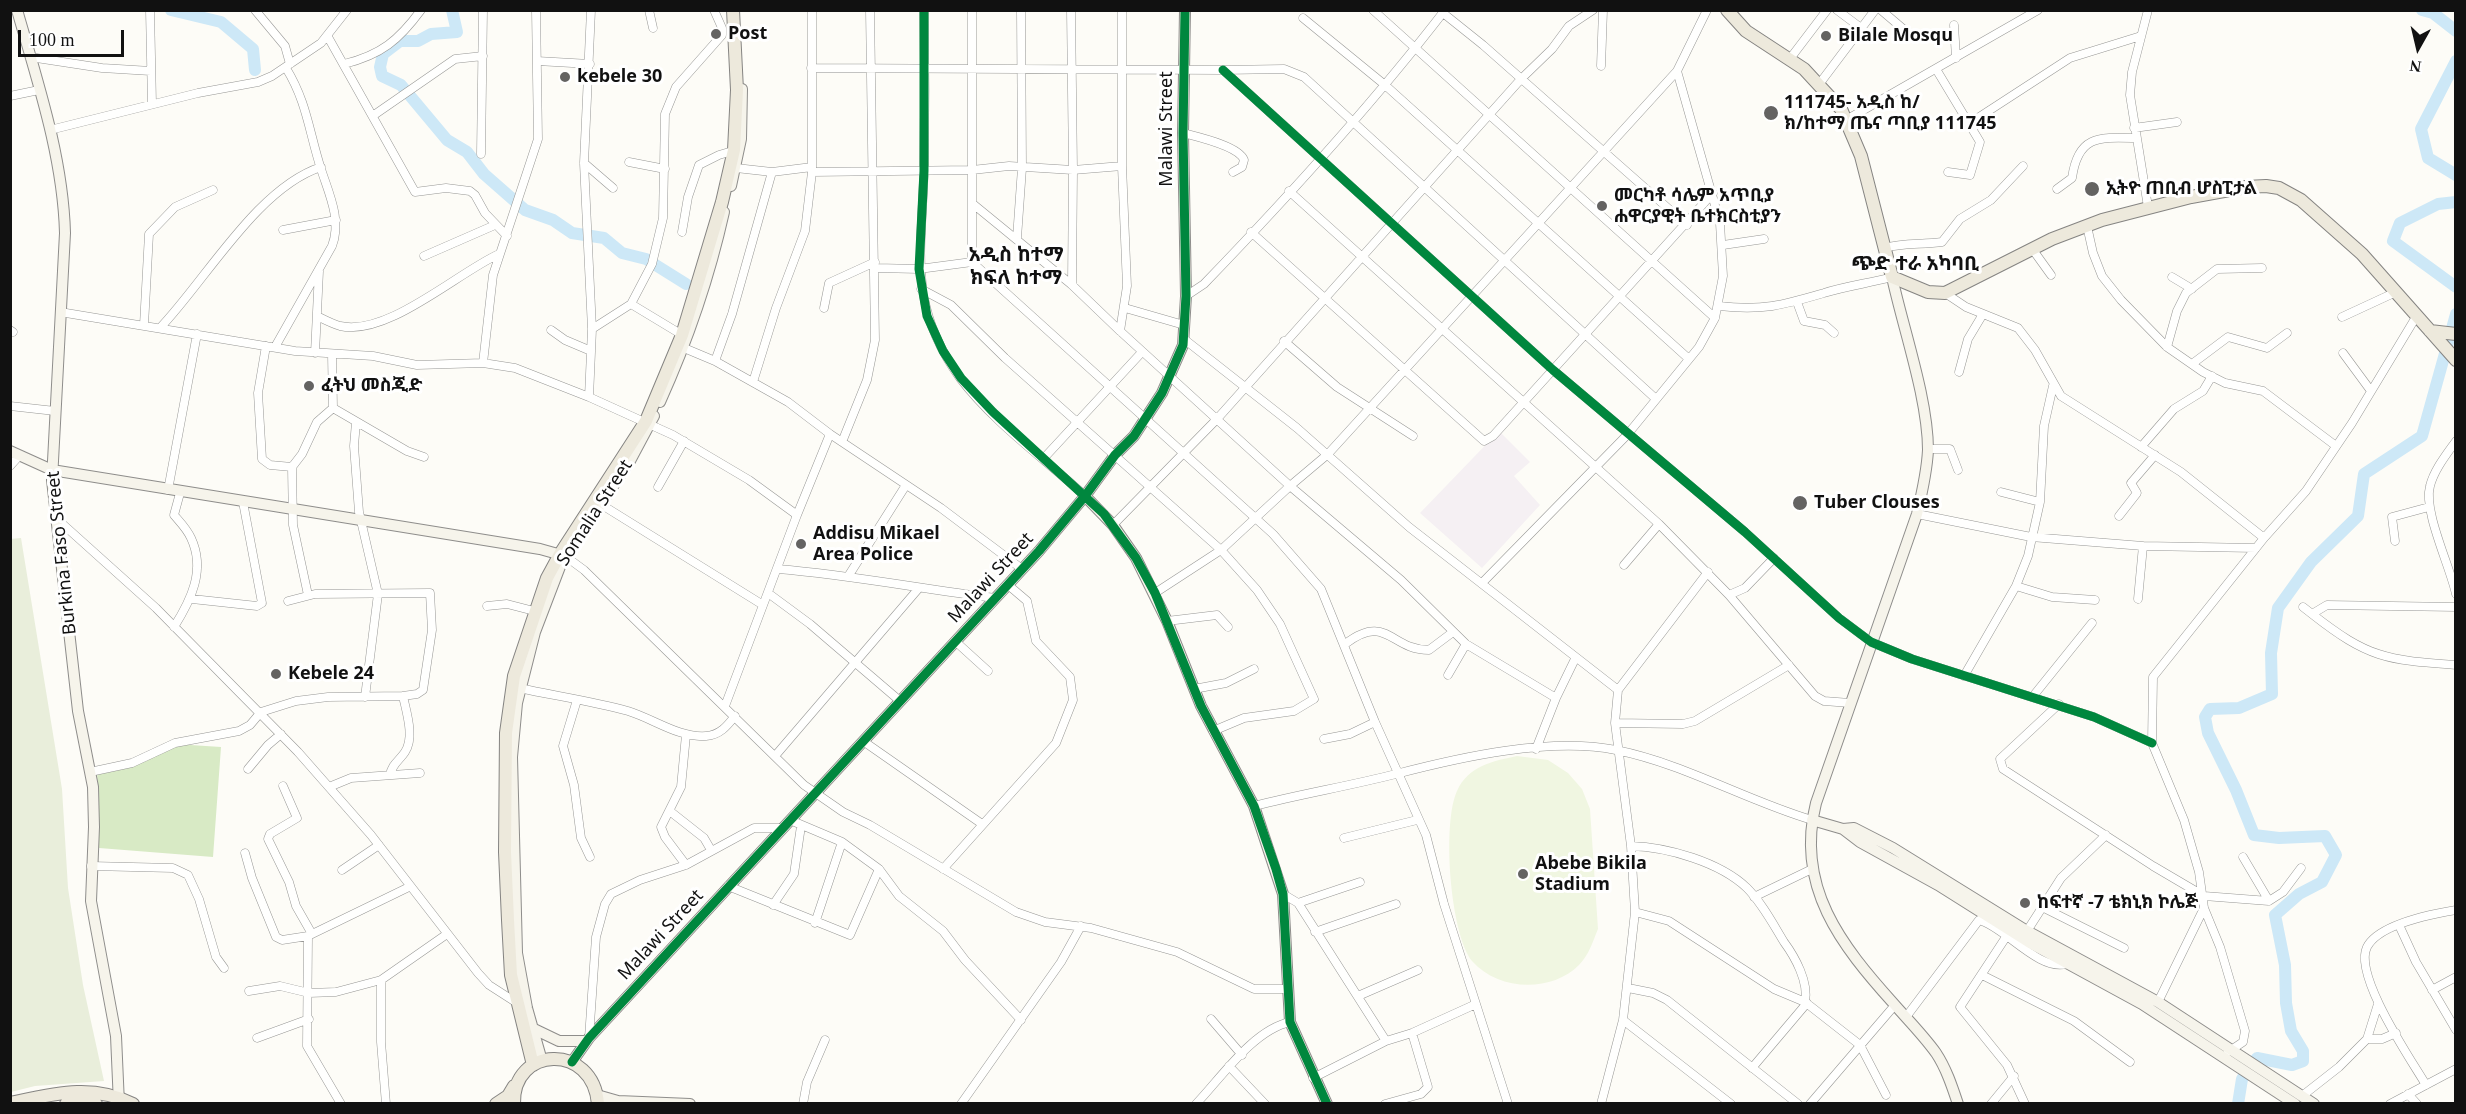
<!DOCTYPE html>
<html>
<head>
<meta charset="utf-8">
<style>
	body { margin:0 }
	#map { position:relative; width:2466px; height:1114px; overflow:hidden; background:#fdfcf7; font-family:Georgia,serif }
	canvas { display:block }
	.frame { position:absolute; inset:0; border:12px solid #111; pointer-events:none }
	.north { position:absolute; left:2388px; top:18px; width:60px; height:60px; -webkit-text-stroke:4px #fff; paint-order:stroke; rotate:188deg; font-size:16px; font-weight:700; line-height:24px; text-align:center; color:#111 }
	.north::after { content:''; display:block; margin:auto; width:21px; height:27px; background:#111; clip-path:polygon(50% 0,100% 100%,50% 72%,0 100%) }
	.scale { position:absolute; left:18px; top:30px; width:106px; height:27px; box-sizing:border-box; border:3px solid #111; border-top:0; padding-left:8px; font-size:18px; line-height:21px; white-space:nowrap; color:#111; -webkit-text-stroke:4px #fff; paint-order:stroke }
</style>
</head>
<body>
<div id="map">
<canvas width="2466" height="1114"></canvas>
<div class="frame"></div>
<div class="north">N</div>
<div class="scale">100 m</div>
</div>
<script>
const context = document.querySelector('canvas').getContext('2d');
context.lineJoin = 'round';
function fill(path, color) { context.fillStyle = color; context.fill(path, 'evenodd'); }
function strokePath(path, color, width, dash) { context.strokeStyle = color; context.lineWidth = width; context.lineCap = dash ? 'butt' : 'round'; context.setLineDash(dash || []); context.stroke(path); }
function write(font, color, halo, rows, align = 'center') {
  context.font = font + ' Georgia,"Noto Sans Ethiopic",serif'; context.lineWidth = 6; context.setLineDash([]); context.textBaseline = 'middle'; context.strokeStyle = halo; context.fillStyle = color; for (const [text, x, y, turn = 0] of rows) {
    context.save(); context.translate(x, y); context.rotate((+turn || 0) * Math.PI / 180); context.textAlign = isNaN(turn) ? turn : align; if (halo) context.strokeText(text, 0, 0); context.fillText(text, 0, 0); context.restore();
  }
}
const industrial = new Path2D(`
	M1499,431L1530,462L1514,476L1540,505L1482,568L1420,513Z`);
const forest = new Path2D(`
	M175,744L221,747L213,857L99,848L97,768L135,764Z`);
const cemetery = new Path2D(`
	M21,538L62,789L68,888L83,985L104,1081L35,1086L11,1092L10,539Z`);
const pitch = new Path2D(`
	M1517,756L1548,760L1568,773L1582,789L1590,809L1598,929C1593,941 1589,955 1579,965C1551,993 1498,991 1472,961C1450,933 1442,823 1457,791C1468,766 1493,761 1517,756Z`);
const river = new Path2D(`
	M171,10L221,22L253,49L255,70
	M452,10L457,32L431,34L418,41H400L383,54L380,67L382,76L401,85L447,140L467,152L484,174L525,210L553,220L572,233L604,238L622,253L646,259L686,284
	M2422,10L2433,13L2456,31
	M2456,61L2421,129L2428,158L2456,175
	M2456,202L2438,204L2400,223L2393,241L2456,287
	M2238,1104L2242,1079L2257,1058L2292,1065L2303,1061V1051L2291,1031L2286,1003L2285,965L2275,915L2299,894L2322,882L2336,855L2325,836L2279,838L2254,835L2236,790L2208,733L2205,717L2210,709L2239,708L2272,694L2271,653L2278,608L2311,562L2358,516L2364,474L2422,436L2456,314`);
const street = new Path2D(`
	M150,10L152,104
	M255,10L285,46L290,64
	M649,10L653,28
	M812,10V172L972,170L1009,166L1073,170L1071,10
	M924,10C925,63 925,116 924,169C922,252 907,305 960,378C994,423 1044,458 1085,496
	M972,10V262
	M1373,10L1715,318
	M1837,10L1861,28
	M1881,10L1908,33
	M1443,13L1483,45L1687,225
	M1303,18L1385,85L1689,359
	M1954,25L1956,58
	M328,37L415,192L446,188L470,191L475,195L485,213L507,236
	M30,57L102,68L151,71
	M1789,60L1827,10
	M537,61L590,64
	M344,64C381,55 399,40 421,10
	M1601,66L1603,10
	M811,68L1223,70L1284,69L1304,77L1656,399
	M1936,69L1980,142L1970,175L1948,172
	M1223,70L1553,370L1745,532L1839,618L1871,642L1912,659L2094,717L2152,743
	M1820,83L1875,10
	M10,96L39,90
	M374,115L455,59L483,56
	M1846,120L2038,10
	M1970,123L2070,58L2141,36
	M2134,128L2177,122
	M50,130L198,93L258,82L272,76L321,43L347,10
	M1183,133C1198,137 1239,146 1244,160L1242,167L1233,172
	M481,154L483,10
	M629,162L665,169
	M584,163L613,188
	M736,168L772,172L812,167
	M2057,189L2072,178C2078,135 2099,137 2136,138
	M1289,191L1659,524L1729,595L1815,696L1824,701L1850,703
	M973,204L1072,285L1120,331L1290,486L1401,580L1466,644L1556,698
	M2148,207L2130,95L2132,72L2148,10
	M2087,226L2093,253L2102,276L2121,300L2167,347L2203,372L2225,383L2263,391L2336,446
	M283,230L336,220
	M682,232L688,197L699,165L719,155L736,150
	M1251,232L1484,441L1493,436L1713,193
	M1017,238L1022,168L1021,10
	M1723,245L1764,239
	M1885,248C1904,242 1922,245 1942,242L1960,219L1991,200L2023,166
	M2033,250L2051,275
	M424,256L495,225
	M876,268L919,269L972,262L1273,534L1321,589L1375,722L1426,835L1444,904L1508,1104
	M2172,277L2192,289
	M1072,285L1073,170L1122,166
	M921,289L951,305L1005,358L1221,550L1257,590L1280,624L1314,699L1294,711L1244,718L1213,731
	M1945,293L1966,307L2018,328L2035,350L2061,396L2181,472L2264,538
	M1186,296L1204,284C1288,197 1371,106 1445,10
	M1797,302L1804,321L1825,325L1834,333
	M631,304L684,336
	M1719,306C1763,311 1783,305 1824,293C1846,286 1870,283 1892,277
	M824,308L829,283L875,262
	M1125,308L1184,325
	M60,312L295,351L373,356L417,365L483,363L515,368L589,397L673,435L749,480L797,515
	M319,317C325,320 333,324 340,326C387,337 457,273 499,254
	M2342,317L2396,292
	M144,325L149,234L175,207L213,190
	M160,328C206,280 257,188 321,167
	M592,329L631,304L652,264L663,218L665,114L676,87L722,35V28L714,10
	M10,330L13,332
	M551,330L565,340L591,351
	M1120,331L1127,286L1122,166V10
	M1184,339L1297,428L1409,527L1618,690
	M1284,341L1337,387L1413,436
	M266,346L258,393L262,459L270,465L292,467
	M275,347L332,246C342,220 329,194 321,169C309,132 307,102 286,68
	M2167,347L2177,311L2186,293L2217,269L2262,268
	M684,348L715,361L788,402L830,434L941,508L1022,569
	M315,353L319,271
	M2343,353L2371,391
	M332,354L333,408
	M715,361L732,314L772,172
	M483,363L493,275L538,139L536,10
	M2192,364L2228,337L2267,348L2287,333
	M1959,372L1968,339L1983,314
	M753,382L776,308L805,231L812,172
	M589,397L592,329L584,163L591,10
	M10,406L55,411
	M333,408L407,451L424,457
	M356,422L354,446L359,512L378,594L365,697
	M2456,441C2446,455 2434,470 2430,486C2423,511 2450,566 2456,594
	M842,442L867,380L875,340L870,10
	M2141,447L2174,409L2203,391L2212,376
	M1928,449H1950L1958,470
	M1044,458L1142,352
	M10,466L19,456
	M658,487L684,441
	M168,490L197,334
	M2001,492L2040,502
	M602,505L763,605
	M1917,514L2031,537L2143,546L2256,548
	M2119,516L2137,493L2131,483L2155,455
	M57,519L156,608L298,752L371,835L478,973L489,985L517,1003
	M1113,525L1217,419L1521,79L1552,49L1569,26L1593,10
	M2395,541L2392,517L2429,507
	M565,556L584,570L804,785L843,812L870,825L1016,912L1045,922L1091,928L1177,952L1254,989H1287
	M1624,565L1659,524
	M778,569C851,575 922,589 995,598
	M849,575L906,485
	M1482,583L1627,435L1699,347L1715,318L1723,276L1720,223L1677,71
	M2016,586L2052,597L2095,600
	M768,593L810,624L900,701
	M1155,593L1221,550L1290,486L1328,454L1677,71L1707,10
	M308,595L293,525L292,467L302,454L317,422L333,408
	M1729,595L1745,588L1774,558
	M192,599L257,606L262,603L243,502
	M2138,599L2143,546
	M487,606L507,604L538,612
	M2303,607L2312,614L2327,605L2456,607
	M2312,614C2368,658 2386,660 2456,665
	M1167,621L1217,615L1228,627
	M174,627C191,600 206,570 191,538C187,529 180,522 174,515L180,493
	M955,641L988,671
	M1345,644C1387,612 1390,650 1429,650L1453,632
	M1448,675L1466,644
	M1964,676L2016,586L2028,556L2040,502L2044,426L2053,386
	M519,688C556,696 592,701 628,711C654,719 679,738 706,736C720,735 727,726 735,716
	M1194,689L1226,683L1254,669
	M2034,695L2092,623
	M577,700L563,746L574,785L581,838L590,857
	M2059,704L2000,759L2003,769L2153,866L2204,896L2269,901L2283,892L2301,868
	M725,706L797,515L830,434
	M1615,723L1683,724L1695,721L1789,665
	M686,735L681,787L661,827L665,837L686,865
	M1324,739L1350,734L1375,722
	M863,741L982,824
	M1536,749L1556,698L1575,659
	M775,756L919,588
	M248,769L268,745L281,734
	M90,772L132,763L175,743L239,731L250,725L261,712L296,701L328,697L403,696L417,694L423,690L432,630L430,593L315,594L288,601
	M390,775C392,764 399,761 405,752C415,737 406,711 403,696
	M283,786L297,818L270,834L268,839L289,882L296,906L312,934
	M329,787L351,778L420,773
	M1254,806C1301,794 1349,786 1396,774C1461,757 1550,737 1616,750C1685,764 1745,800 1812,820
	M671,812L704,838L711,850
	M790,820L842,842L879,869L899,896L943,931L965,960L1021,1020
	M1344,838L1417,820
	M1631,846C1667,847 1720,862 1747,888C1762,903 1773,924 1784,942C1795,957 1809,982 1805,1002
	M245,853L252,878L276,937L282,940L308,936L409,887
	M2243,857L2269,901
	M91,866L173,868L188,875L199,899L216,957L224,968
	M943,869L1056,743L1073,700L1070,677L1036,641L1027,601L1007,584
	M342,870L379,845
	M728,886L850,935L879,869
	M1283,894L1298,903L1386,1041
	M1754,897L1812,869
	M1298,903L1360,882
	M773,905L794,874L801,826
	M2042,907L2124,948
	M1635,912L1669,921L1774,989L1805,1002L1860,1045L1886,1095
	M815,923L842,842
	M2399,925L2416,962L2456,1030
	M2027,931L2061,878L2106,835
	M1315,932L1396,904
	M308,936L307,1046L341,1104
	M2006,937L1960,1007L2007,1065L2025,1104
	M1982,975L2074,1021L2130,1062
	M381,980V1042L386,1104
	M1628,988L1653,993L1667,1000L1798,1104
	M2432,990L2456,977
	M249,991L280,986L309,993L336,992L381,980L447,934
	M1358,996L1418,970
	M2158,1002L2204,908
	M1906,1017L1979,920C2005,927 2038,971 2066,964
	M1211,1019L1242,1055
	M1623,1020L1731,1104
	M257,1038L309,1019
	M589,1038L596,937L605,904L611,894L640,880L686,865L754,828H782
	M2367,1039H2382L2396,1033
	M2228,1052L2243,1042L2245,1031L2220,947L2204,908L2199,872L2184,820L2152,743L2153,677L2264,538L2306,491L2352,423L2416,317
	M1229,1066L1265,1104
	M1752,1068L1807,1003
	M1313,1078L1386,1041L1412,1033L1476,1004
	M2426,1085C2410,1058 2353,975 2367,947C2379,924 2432,914 2456,910
	M2408,1094L2417,1104
	M2302,1096L2339,1067L2367,1039L2378,1004
	M803,1104L807,1082L825,1040
	M961,1104L1061,962L1081,926
	M1196,1104C1221,1078 1253,1030 1290,1022
	M1385,1104L1421,1094L1428,1087L1412,1033
	M1601,1104L1623,1020L1635,912L1631,846L1615,723L1618,690L1708,572
	M1810,1104L1895,1005
	M1991,1104L2014,1076
	M2390,1104L2456,1069`);
const secondary = new Path2D(`
	M17,10C38,83 63,158 65,233L52,480L78,711L93,787L94,827L91,901L116,1036L119,1104
	M731,186L741,139L742,89
	M1892,277C1903,328 1928,399 1928,450C1927,471 1922,493 1917,514L1816,803C1795,887 1841,945 1894,1004C1908,1020 1923,1035 1936,1053C1946,1068 1952,1086 1958,1104
	M660,402C688,340 709,279 724,212
	M10,451L52,470L540,549L565,556
	M1085,496L1113,525L1136,558L1167,621L1201,706L1254,806L1283,894L1290,1022L1327,1104
	M1812,820L1843,829L1854,828L1893,848L2027,931L2158,1002L2314,1104
	M1843,829L1860,842L1938,885L2030,943L2142,1004L2295,1104
	M534,1029L559,1041H586
	M542,1061L527,1008L517,953L512,757L517,703L535,632L561,564L630,461L654,416
	M572,1062L589,1038L1039,551L1085,496L1115,455L1134,436L1162,393L1183,345L1186,296L1183,133L1185,10
	M597,1095L618,1101L690,1104`);
const primary = new Path2D(`
	M1727,10L1746,31L1804,69L1841,109L1861,156L1892,277L1928,292L1945,293L2052,239L2102,220L2191,197L2246,187L2266,186L2279,188L2301,200L2362,254L2456,360
	M2430,331L2456,334
	M533,1065L511,975L508,920L505,852L506,733L514,676L547,578L560,554L646,421L682,335L722,202L734,150L737,90L733,10
	M10,1103C53,1094 92,1083 133,1104
	M66,1104H96
	M496,1104L508,1096L514,1086
	M514,1104C512,1046 593,1042 598,1104`);
const cycleway = new Path2D(`
	M924,10V171L919,269L927,316L943,351L961,378L993,412L1104,514L1136,558L1155,593L1201,706L1254,806L1276,869L1283,894L1290,1022L1327,1104
	M1223,70L1553,370L1745,532L1839,618L1871,642L1912,659L2094,717L2152,743
	M572,1062L589,1038L1039,551L1085,496L1115,455L1134,436L1162,393L1183,345L1186,296L1183,133L1185,10`);
const markers = [
	[716,34,6,"#646362"],
	[1826,36,6,"#646362"],
	[565,77,6,"#646362"],
	[1771,113,8,"#646362"],
	[2092,189,8,"#646362"],
	[1602,206,6,"#646362"],
	[309,386,6,"#646362"],
	[1800,503,8,"#646362"],
	[801,544,6,"#646362"],
	[276,674,6,"#646362"],
	[1523,874,6,"#646362"],
	[2025,903,6,"#646362"]
];
const poiNames = [
	["Post",728,34],
	["Bilale Mosqu",1838,36],
	["kebele 30",577,77],
	["111745- አዲስ ከ/",1784,103],
	["ክ/ከተማ ጤና ጣቢያ 111745",1784,124],
	["ኢትዮ ጠቢብ ሆስፒታል",2106,189],
	["መርካቶ ሳሌም አጥቢያ",1614,196],
	["ሐዋርያዊት ቤተክርስቲያን",1614,217],
	["ፈትህ መስጂድ",321,386],
	["Tuber Clouses",1814,503],
	["Addisu Mikael",813,534],
	["Area Police",813,555],
	["Kebele 24",288,674],
	["Abebe Bikila",1535,864],
	["Stadium",1535,885],
	["ከፍተኛ -7 ቴክኒክ ኮሌጅ",2037,903]
];
const streetNames = [
	["Malawi Street",1167,129,-90],
	["Somalia Street",595,513,-57],
	["Burkina Faso Street",62,553,-96],
	["Malawi Street",991,578,-47],
	["Malawi Street",661,935,-47]
];
const neighbourhoodNames = [
	["አዲስ ከተማ",1016,255],
	["ክፍለ ከተማ",1016,278],
	["ጭድ ተራ አካባቢ",1915,264]
];
fill(industrial, '#f5f0f3');
fill(forest, '#d8eac5');
fill(cemetery, '#e9eedb');
fill(pitch, '#f0f6e1');
strokePath(river, '#cde8f7', 12);
strokePath(street, '#979795', 9);
strokePath(secondary, '#8e8d8b', 12);
strokePath(primary, '#858482', 14);
strokePath(street, '#fffffe', 8);
strokePath(secondary, '#f6f4eb', 10);
strokePath(primary, '#ede9dc', 12);
strokePath(cycleway, '#00873e', 9);
for (const [x, y, r, color] of markers) { const dot = new Path2D(); dot.arc(x, y, r, 0, 2 * Math.PI); context.fillStyle = color; context.fill(dot); strokePath(dot, '#fff', 2); }
write('bold 18px', '#111', '#fff', poiNames, 'left');
write('18px', '#111', '#fff', streetNames);
write('bold 20px', '#111', '#fff', neighbourhoodNames);
</script>
</body>
</html>
